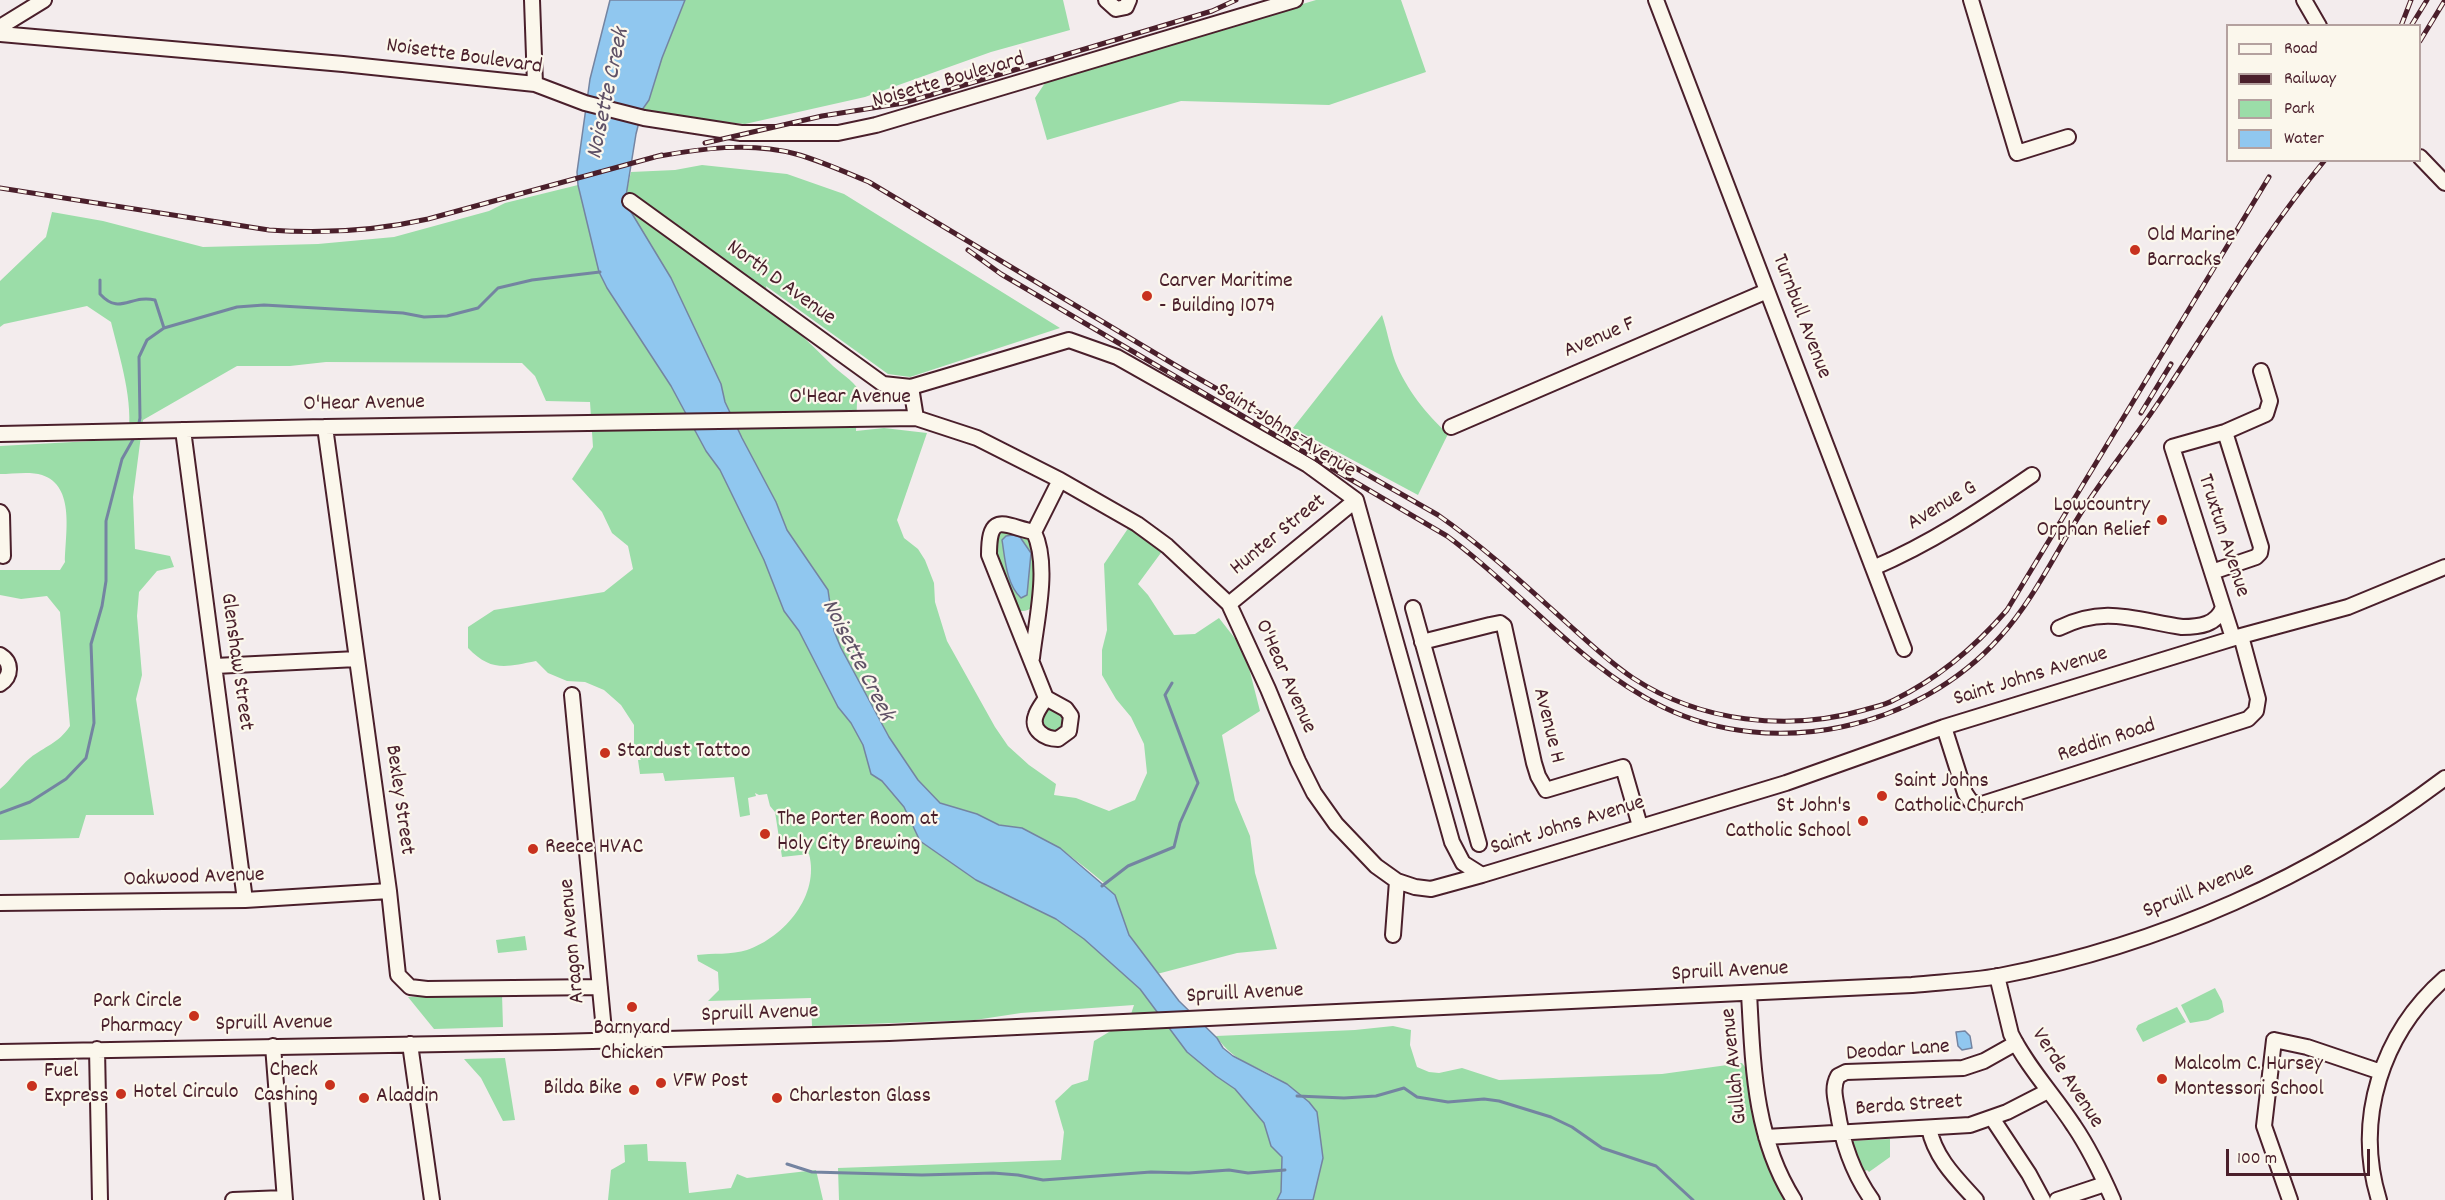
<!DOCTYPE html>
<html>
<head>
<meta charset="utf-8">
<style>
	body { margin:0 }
	#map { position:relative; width:2445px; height:1200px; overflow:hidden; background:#f3eced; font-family:Dekko,sans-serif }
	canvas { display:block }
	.legend { position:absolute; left:2226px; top:24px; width:195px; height:138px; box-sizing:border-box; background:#fbf7ec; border:2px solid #b4a19f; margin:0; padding:8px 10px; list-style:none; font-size:18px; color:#4a1f2b }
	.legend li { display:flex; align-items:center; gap:12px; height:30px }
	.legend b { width:30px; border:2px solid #b4a19f }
	.scale { position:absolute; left:2226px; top:1149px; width:144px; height:27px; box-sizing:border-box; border:3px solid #4a1f2b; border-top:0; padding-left:8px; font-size:18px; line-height:21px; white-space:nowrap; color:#4a1f2b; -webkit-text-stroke:4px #fbf7ec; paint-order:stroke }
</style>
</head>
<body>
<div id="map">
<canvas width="2445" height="1200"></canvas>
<ul class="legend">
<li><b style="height:8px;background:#fbf7ec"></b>Road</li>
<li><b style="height:8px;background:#4a1f2b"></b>Railway</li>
<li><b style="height:16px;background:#9bdda8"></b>Park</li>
<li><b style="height:16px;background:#90c7ef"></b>Water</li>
</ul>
<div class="scale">100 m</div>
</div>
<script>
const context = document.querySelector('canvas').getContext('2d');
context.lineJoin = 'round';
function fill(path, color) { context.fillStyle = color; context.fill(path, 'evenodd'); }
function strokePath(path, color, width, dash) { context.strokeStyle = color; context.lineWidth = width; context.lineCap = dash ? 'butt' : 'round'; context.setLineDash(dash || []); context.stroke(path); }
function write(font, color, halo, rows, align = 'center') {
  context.font = font + ' Dekko,sans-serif'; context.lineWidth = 4.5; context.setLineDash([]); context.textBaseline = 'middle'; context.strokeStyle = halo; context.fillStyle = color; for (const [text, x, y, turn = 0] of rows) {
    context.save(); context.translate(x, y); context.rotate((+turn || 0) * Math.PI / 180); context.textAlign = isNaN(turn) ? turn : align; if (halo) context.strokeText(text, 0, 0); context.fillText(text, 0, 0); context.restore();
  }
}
const green = new Path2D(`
	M685,0H1063L1070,30L991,52L865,97L745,124L674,117L643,110L649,100L662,58Z
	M1316,0H1401L1426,72L1329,105L1181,101L1047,140L1035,98L1047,80Z
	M702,165L787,174L844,194L1060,328L910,377L888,374L766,286L769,305C791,325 812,345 833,366C844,376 856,382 862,396L857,402L856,431L884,428L927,433L897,520L904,538L918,549L925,560L934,583L935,602L947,641L995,727L1008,746L1029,765L1056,784L1054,795L1076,798L1109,811L1135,800L1147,773L1144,744L1131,717L1116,699L1102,675V650L1107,630L1104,564L1129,527L1163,550L1138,584L1148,595L1174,635L1195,634L1219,618L1237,641L1249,668L1260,711L1222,735L1235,800L1250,836L1255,873L1277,949L1237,953L1157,974L1129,935L1104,883L1087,869L1060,848L1022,828L999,825L977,814L940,803L918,780L889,737L841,648L834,631L828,590L787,530L776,502L742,438L725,402L721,384L671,278L624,202L631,172L675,170Z
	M578,185L599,272L607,288L671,386L706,451L720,470L764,560L784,611L799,631L838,707L851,723L863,745L871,774L882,781L904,807L920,841L976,880L1056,919L1085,939L1140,989L1170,1027L1207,1067L1235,1088L1264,1123L1271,1146L1283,1157L1281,1192L1277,1200H839L838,1168L1061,1160L1064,1132L1055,1101L1072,1085L1088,1080L1094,1041L1129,1020L1134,1005L1021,1013L975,1020L812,1026L811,998L708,1001L719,990L718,972L698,961L697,955C712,953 732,955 747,950C785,937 820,895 809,854L782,857L775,812L770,806L767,794L759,795L755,793L756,796L748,798L750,815L740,817L734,777L665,781L663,773L640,774L638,760H641L634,746V725L621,705L604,690L585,682L567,681L548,673L536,661C506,667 491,672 468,648V627L494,610L604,592L633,569L628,546L612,533L602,512L572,479L593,447L590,402L546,401L535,376L522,363L326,362L290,366H237L143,420L133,497L135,549L170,556L174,567L157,571L139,592L137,616L142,675L136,699L154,815H86L79,838L0,840V789C11,780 19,767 30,758C45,746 58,744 70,726L60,612L47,596L21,599L0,595V570H60L65,562C65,535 76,486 42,475C30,471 12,474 0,474V446L128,439C134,401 120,359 111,322L87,306L4,324L0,327V281L46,237L52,212L103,221L203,247L318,244L394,237L489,211L505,203Z
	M1382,315C1387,330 1390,347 1395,361C1406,389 1427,415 1448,434L1418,495L1293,428Z
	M1001,529C1017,533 1032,534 1038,550L1033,607C1026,612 1022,612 1014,609L994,562L996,533Z
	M1054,708L1063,712L1067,724L1054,735L1040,726L1042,713Z
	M525,936L527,950L498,953L496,940Z
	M2215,988L2222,1001L2224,1012L2208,1020L2190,1023L2181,1005Z
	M502,994L503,1027L434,1029L408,997Z
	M2177,1007L2186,1022L2143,1042L2136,1029L2138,1025Z
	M1393,1026L1411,1030L1410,1045L1417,1067L1429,1072L1439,1073L1462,1068L1499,1080L1662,1074L1742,1063L1745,1067C1752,1115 1762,1157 1787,1200H1313L1309,1102C1301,1097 1294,1090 1286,1084C1259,1064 1236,1066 1216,1036L1355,1030Z
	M505,1058L515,1120L503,1121L481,1078L464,1059Z
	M1890,1139V1157L1869,1172L1867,1170L1860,1174L1848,1141Z
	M647,1144L648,1161L686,1162L689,1193L731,1188L737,1174L747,1178L816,1170L823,1200H608L611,1170L625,1162L624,1145Z`);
const water = new Path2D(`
	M610,0H685L662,58L649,100L642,110L636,134L625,202L671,278L721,384L725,402L742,438L776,502L787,530L828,590L834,631L841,648L889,737L918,780L940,803L977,814L999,825L1022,828L1060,848L1115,895L1129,935L1179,1001L1217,1038L1223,1048L1233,1056L1287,1084L1309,1102L1317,1112L1323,1158L1313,1200H1277L1281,1192L1282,1157L1271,1146L1264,1123L1235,1089L1216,1076L1187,1052L1140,989L1084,939L1056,919L976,880L920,841L904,807L882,781L871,774L863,745L851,723L838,707L799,631L784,611L764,560L720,470L706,451L671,386L607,288L599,272L578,185L577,172L590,79Z
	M1013,535L1020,537L1031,553L1027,595L1021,598C1006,584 1005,558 1002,540L1006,536Z
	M1965,1031L1970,1036L1972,1048L1962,1050L1958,1046L1956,1032Z`);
const stream = new Path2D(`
	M100,280V294C120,316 130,294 155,300L164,328
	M138,427L140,418L139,357L147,340L164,328L237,307L264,305L403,313L424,317L447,316L478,308L498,288L532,280L600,272
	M0,813L30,802L66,779L86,758L94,723L91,644L102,606L106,581V521L122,459L135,436
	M1102,886L1128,866L1174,847L1180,823L1198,783L1165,695L1172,683
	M1297,1096L1344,1098L1376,1096L1404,1088L1417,1097L1448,1102L1484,1099L1499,1101L1551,1117L1572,1127L1602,1148L1656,1166L1693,1200
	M787,1164L812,1172L922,1175L993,1173L1018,1175L1043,1180L1151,1172L1189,1173L1229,1170L1248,1173L1285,1170`);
const minor = new Path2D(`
	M532,0L535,84
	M1106,0L1116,9L1126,7L1129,0
	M1656,0L1904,649
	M1971,0L2017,153L2068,137
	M2304,0L2319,26
	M0,27L44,0
	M0,34L343,64L535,84L585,103L644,118L741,133H838L876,125L1295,0
	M2420,157L2445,183
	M630,201L883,384L911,387L1069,340L1117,357L1308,465L1356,500L1452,842L1463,863L1482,875L1786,783L1944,727L2241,636L2348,607L2445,567
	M911,387L916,418
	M325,427L389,891L398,975L410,987L427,989L600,987
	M1451,427L1767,291
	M183,430L245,900
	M0,434L325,427L916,418L977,438L1060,480L1137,524L1167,546L1229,604L1268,689L1298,761L1314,793L1336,824L1376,866L1397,881L1415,887L1431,889L1482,875
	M0,512L2,515L3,556
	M1034,532L1060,480
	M1873,568C1930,544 1981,510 2032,475
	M2212,572L2256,557L2260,553L2261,547L2225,432
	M1229,604L1356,500
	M1413,608L1479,844
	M2059,628C2105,605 2135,620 2182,627C2199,627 2217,625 2223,607
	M2233,638L2172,447L2225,432L2266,414L2270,401L2261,371
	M1422,642L1490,625L1500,623L1504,626L1534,763L1538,776L1546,790L1623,767L1640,826
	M0,655C12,662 12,676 0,684
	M1032,658C1036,621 1050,566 1034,532C1004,526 989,510 989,555L1046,698
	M215,666L357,659
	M572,695L605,1041
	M1046,698L1066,709L1071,716L1069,731L1058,739C1045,739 1030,730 1036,715C1038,709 1043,703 1046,698Z
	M1944,727L1965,793L1971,802L1982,804L2248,719L2256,711L2258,699L2241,636
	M0,903L245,900L389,891
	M1393,935L1397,881
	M1997,976L2011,1034C2028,1068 2054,1095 2074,1126C2089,1148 2102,1175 2113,1200
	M1749,993C1753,1065 1754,1137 1794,1200
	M410,1044L432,1200
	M273,1046L285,1200
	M97,1049L100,1200
	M0,1052L555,1042L889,1033L1912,985C1941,982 1970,981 1999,976C2161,945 2314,877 2445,778
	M1992,1118L2029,1174L2043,1200
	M1929,1128C1935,1158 1956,1178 1976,1200
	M1766,1137L1970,1125L2007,1112L2048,1091
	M233,1200L284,1198
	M1872,1200C1852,1172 1842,1142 1837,1108C1835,1097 1832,1087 1838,1076L1846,1072L1963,1068L1984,1061L2016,1043
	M2057,1200L2105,1184
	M2290,1200L2264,1126L2274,1040L2307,1047L2381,1072
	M2379,1200C2354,1119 2382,1033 2445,978`);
const rail = new Path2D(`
	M2401,26L2411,0
	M2411,26L2427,0
	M2420,41L2445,0
	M705,143L822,116L904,103L1212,11L1236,0
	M654,157C700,149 749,141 796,154C821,161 845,172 869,182L1175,365L1438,515C1484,547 1525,585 1567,623C1588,642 1609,662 1633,678C1700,722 1788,732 1864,710C1874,707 1885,705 1894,700C1939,678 1975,647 2007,610L2269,177
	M0,188L269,230C324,234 375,231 428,219L662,155
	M968,250L1001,274L1447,536C1521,590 1579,666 1663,707C1774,761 1918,729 2000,637C2038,595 2061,540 2094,493C2118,458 2145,424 2168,388C2219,311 2265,232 2325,160
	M2141,413L2171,364`);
const markers = [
	[2135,250,6,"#c8321e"],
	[1147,296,6,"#c8321e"],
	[2162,520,6,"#c8321e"],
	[605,753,6,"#c8321e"],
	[1882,796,6,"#c8321e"],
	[1863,821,6,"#c8321e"],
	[765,834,6,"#c8321e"],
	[533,849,6,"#c8321e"],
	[632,1007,6,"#c8321e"],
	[194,1016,6,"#c8321e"],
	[2162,1079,6,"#c8321e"],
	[661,1083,6,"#c8321e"],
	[330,1085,6,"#c8321e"],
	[32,1086,6,"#c8321e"],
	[634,1090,6,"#c8321e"],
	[121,1094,6,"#c8321e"],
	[364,1098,6,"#c8321e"],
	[777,1098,6,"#c8321e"]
];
const streetNames = [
	["Noisette Boulevard",464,58,8],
	["Noisette Boulevard",949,82,-16],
	["North D Avenue",780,284,36],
	["Turnbull Avenue",1800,317,69],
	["Avenue F",1600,339,-23],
	["O'Hear Avenue",850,399],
	["O'Hear Avenue",364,405,-1],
	["Saint Johns Avenue",1285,432,32],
	["Avenue G",1943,507,-31],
	["Hunter Street",1279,536,-39],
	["Truxtun Avenue",2222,536,72],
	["Glenshaw Street",235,662,82],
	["O'Hear Avenue",1284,677,66],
	["Saint Johns Avenue",2031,678,-17],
	["Avenue H",1547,726,76],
	["Reddin Road",2107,742,-18],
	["Bexley Street",398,800,82],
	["Saint Johns Avenue",1568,827,-17],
	["Oakwood Avenue",194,879,-2],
	["Spruill Avenue",2199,892,-22],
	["Aragon Avenue",574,941,-95],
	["Spruill Avenue",1730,973,-3],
	["Spruill Avenue",1245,995,-3],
	["Spruill Avenue",760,1015,-2],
	["Spruill Avenue",274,1025,-1],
	["Deodar Lane",1898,1052,-4],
	["Gullah Avenue",1736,1066,-96],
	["Verde Avenue",2066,1079,57],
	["Berda Street",1909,1107,-4]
];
const poiNames = [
	["Old Marine",2147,237],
	["Barracks",2147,262],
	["Carver Maritime",1159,283],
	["- Building 1079",1159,308],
	["Lowcountry",2150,507,"right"],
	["Orphan Relief",2150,532,"right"],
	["Stardust Tattoo",617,753],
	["Saint Johns",1894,783],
	["Catholic Church",1894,808],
	["St John's",1851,808,"right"],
	["Catholic School",1851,833,"right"],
	["The Porter Room at",777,821],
	["Holy City Brewing",777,846],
	["Reece HVAC",545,849],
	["Park Circle",182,1003,"right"],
	["Pharmacy",182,1028,"right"],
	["Barnyard",632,1030,"center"],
	["Chicken",632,1055,"center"],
	["Malcolm C. Hursey",2174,1066],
	["Montessori School",2174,1091],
	["Check",318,1072,"right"],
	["Cashing",318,1097,"right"],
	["Fuel",44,1073],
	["Express",44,1098],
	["VFW Post",673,1083],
	["Bilda Bike",622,1090,"right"],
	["Hotel Circulo",133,1094],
	["Aladdin",376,1098],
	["Charleston Glass",789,1098]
];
const waterNames = [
	["Noisette Creek",610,94,-78],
	["Noisette Creek",856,661,63]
];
fill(green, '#9bdda8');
fill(water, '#90c7ef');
strokePath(water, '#7484a1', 1.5);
strokePath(stream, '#7484a1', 3);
strokePath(minor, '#4a1f2b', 18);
strokePath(minor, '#fbf7ec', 14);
strokePath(rail, '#4a1f2b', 5);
strokePath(rail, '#fbf7ec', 3, [9]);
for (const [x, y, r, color] of markers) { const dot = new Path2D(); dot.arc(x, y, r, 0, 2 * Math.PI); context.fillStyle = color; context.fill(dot); strokePath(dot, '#fbf7ec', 2); }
write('22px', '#4a1f2b', '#fbf7ec', streetNames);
write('22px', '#4a1f2b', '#fbf7ec', poiNames, 'left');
write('italic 24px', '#5f5166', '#fbf7ec', waterNames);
</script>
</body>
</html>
